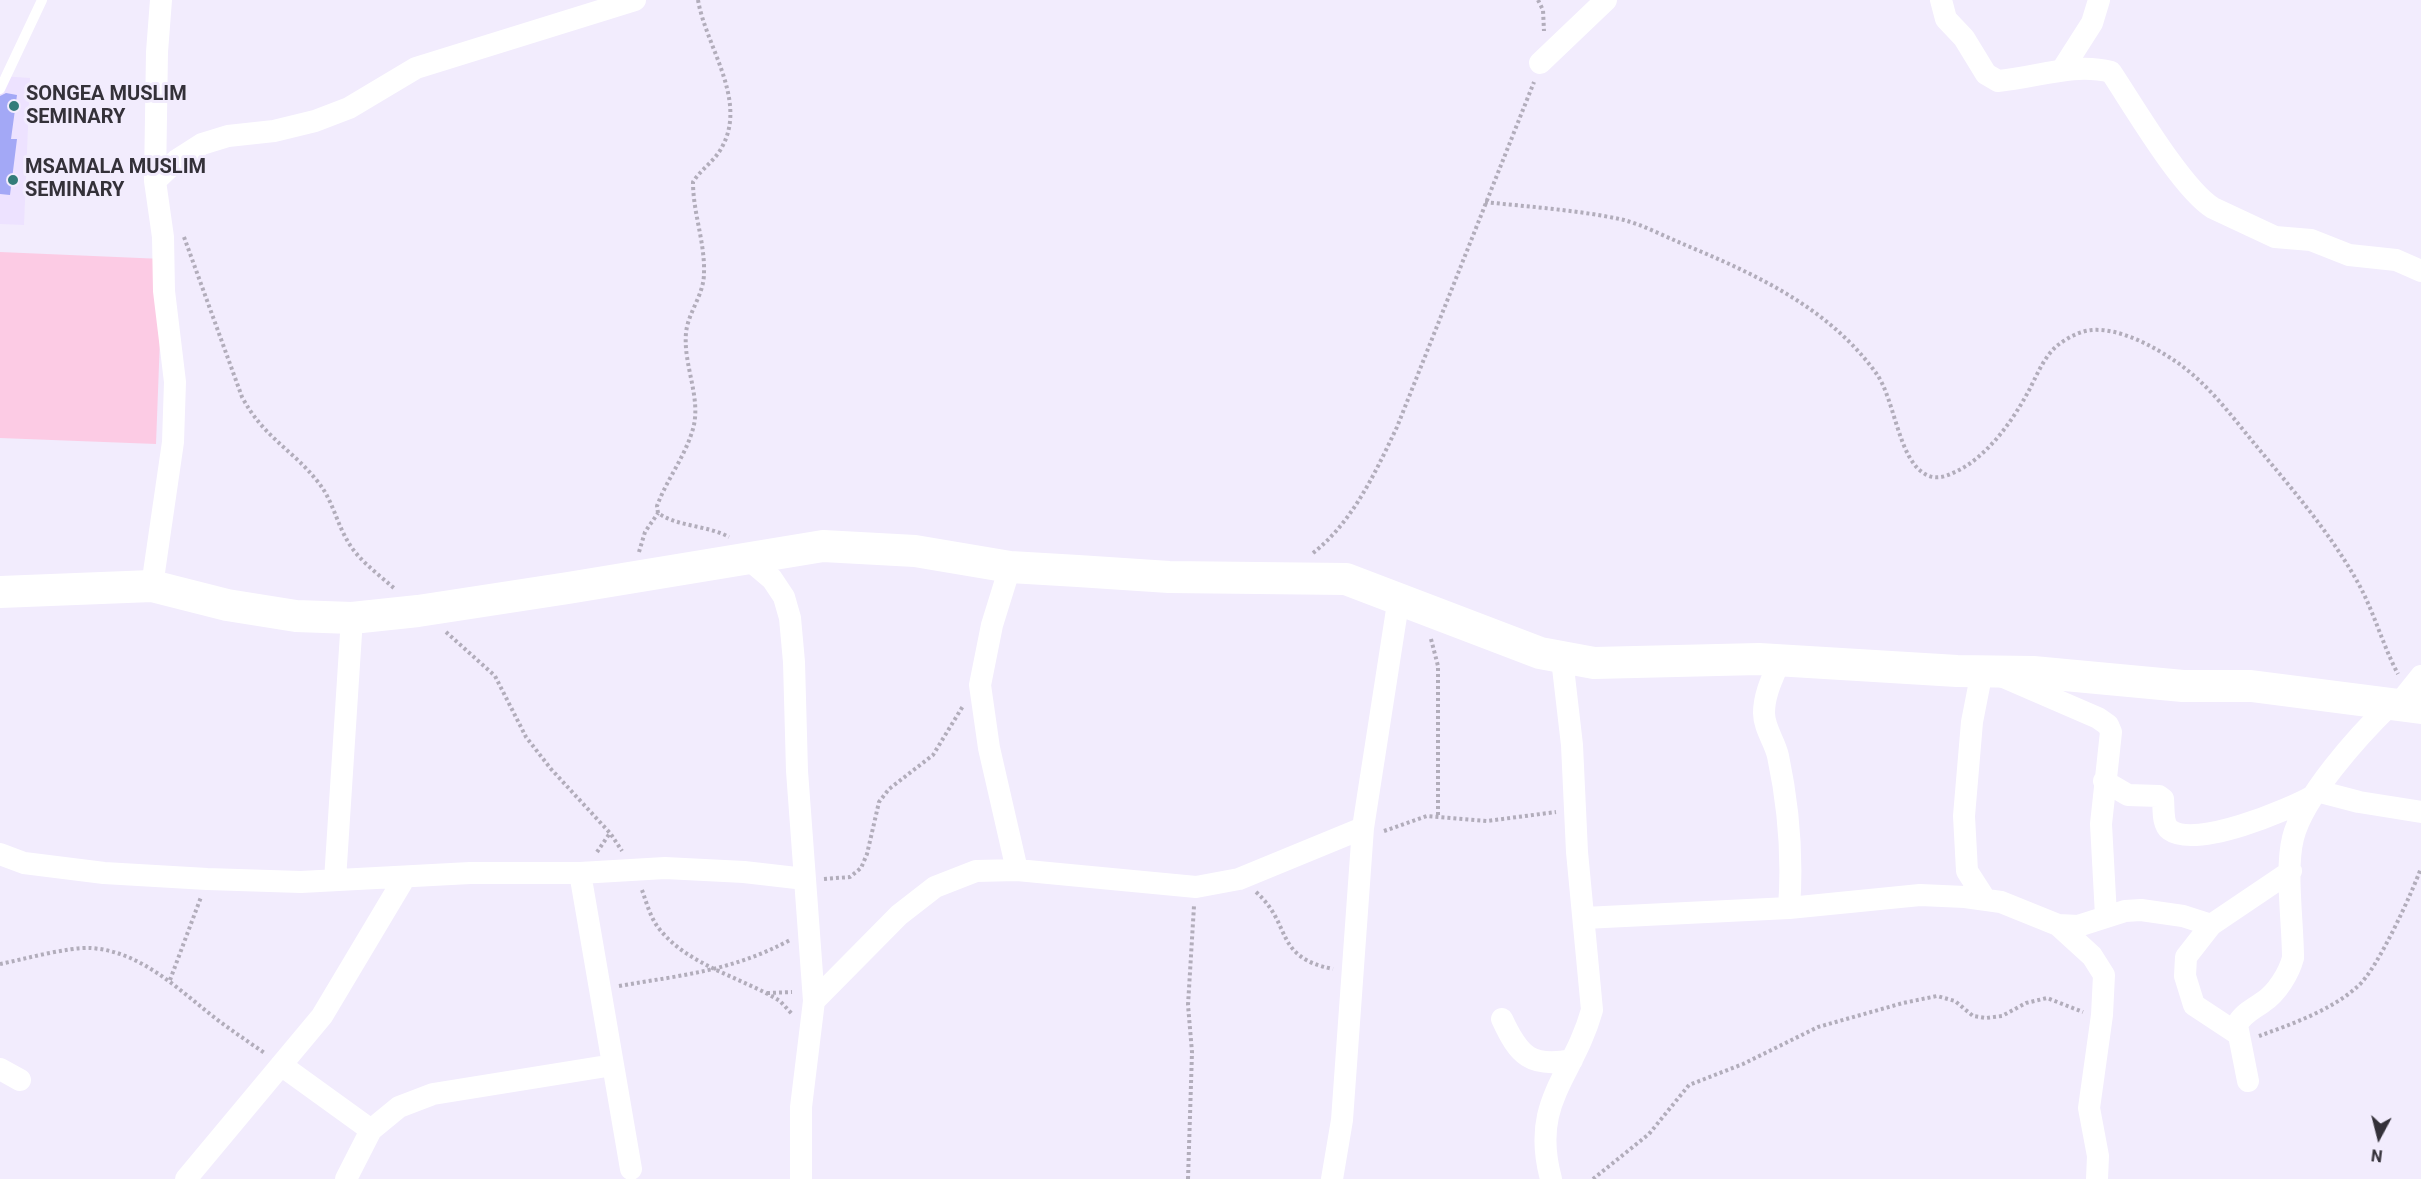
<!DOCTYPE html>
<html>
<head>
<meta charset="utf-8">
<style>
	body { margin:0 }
	#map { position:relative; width:2421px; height:1179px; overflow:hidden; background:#f2ecfd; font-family:Roboto,sans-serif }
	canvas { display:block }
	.north { position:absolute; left:2349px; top:1107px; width:60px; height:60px; -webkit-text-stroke:4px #f2ecfd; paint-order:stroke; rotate:187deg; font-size:16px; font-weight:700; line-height:24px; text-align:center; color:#343139 }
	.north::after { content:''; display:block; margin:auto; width:21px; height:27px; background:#343139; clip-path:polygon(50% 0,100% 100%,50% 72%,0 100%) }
</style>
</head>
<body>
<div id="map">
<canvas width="2421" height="1179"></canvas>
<div class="north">N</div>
</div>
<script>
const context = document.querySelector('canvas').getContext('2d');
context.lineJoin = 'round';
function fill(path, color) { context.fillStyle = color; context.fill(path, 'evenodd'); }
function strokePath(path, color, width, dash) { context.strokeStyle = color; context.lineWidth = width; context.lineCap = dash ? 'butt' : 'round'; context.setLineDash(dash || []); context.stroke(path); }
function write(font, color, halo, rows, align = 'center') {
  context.font = font + ' Roboto,sans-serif'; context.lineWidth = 6; context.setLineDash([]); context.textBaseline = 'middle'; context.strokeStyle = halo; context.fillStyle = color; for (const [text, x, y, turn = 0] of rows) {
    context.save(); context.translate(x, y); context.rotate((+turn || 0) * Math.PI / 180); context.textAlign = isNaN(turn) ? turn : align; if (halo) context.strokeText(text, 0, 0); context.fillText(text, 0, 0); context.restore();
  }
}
const built = new Path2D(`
	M0,76L30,78L24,225L0,224Z`);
const green = new Path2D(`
	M0,252L163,259L156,444L0,438Z`);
const building = new Path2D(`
	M6,93L17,95L11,139H17L10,195L0,194V96Z`);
const path = new Path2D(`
	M698,0C706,47 748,100 722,147C715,161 701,169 693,182C693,213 705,242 704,273C704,295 688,312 686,333C683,367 703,400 692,432C684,458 666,481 657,506L658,513C678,527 707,525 729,537
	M1538,0L1543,10L1544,31
	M1485,202C1530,207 1579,210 1624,220C1643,225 1664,236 1683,244C1755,274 1828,307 1876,373C1895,399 1898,459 1925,474C1935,480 1945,477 1955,472C1986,458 2011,423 2027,394C2036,378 2043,357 2058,345C2067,338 2080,331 2092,330C2120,328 2153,346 2175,361C2208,383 2233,418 2258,448C2293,490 2330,533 2357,581C2374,611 2382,644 2398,674
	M184,237L242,397C264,438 292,449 318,482C332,499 336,521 347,540C357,559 378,574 395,589
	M639,552L645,532L658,513
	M1313,553C1353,522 1376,471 1397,427L1534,82
	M446,632L495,676L526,737L551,769L610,833L622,851
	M1431,639L1438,666V816
	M1384,831L1427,816L1487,821L1556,812
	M597,852L610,833
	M824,879L850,877L861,868L867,854L879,802L889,789L933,755L963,706
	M642,890C647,904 651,920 661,931C690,966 743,978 780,1001L792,1014
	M1256,892C1293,925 1273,957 1333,969
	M0,964C25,959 67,947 91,948C134,951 167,979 199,1005C220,1023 243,1038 266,1054
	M170,980L201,897
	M619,986C682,975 732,971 790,940
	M767,993L792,992
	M2259,1036C2292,1024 2332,1010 2358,986C2377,970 2412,893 2421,868
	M1188,1179L1192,1052L1188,1005L1194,906
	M1593,1179L1649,1134L1689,1085L1743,1064L1818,1027L1903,1003L1937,996L1955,1001L1973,1016L1986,1018L2002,1016L2026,1003L2047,998L2083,1012`);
const lane = new Path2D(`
	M0,89L42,0`);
const street = new Path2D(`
	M1941,0L1946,19L1964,38L1986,74L1998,81C2036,78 2073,62 2111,72C2133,105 2182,189 2213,208L2275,237L2311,240L2349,255L2396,260L2421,271
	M1540,63L1606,0
	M2062,70L2092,23L2099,0
	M155,181L177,160L202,144L228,136L274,131L315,121L349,108L416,68L635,0
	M746,557L772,579L784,597L790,618L794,662L797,771L814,1001L801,1107V1179
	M1010,567L992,625L980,685L989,748L1017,870
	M152,586L173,442L175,382L164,291L163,237L155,181L157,52L161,0
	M1780,660C1773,677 1764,694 1764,713C1764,728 1775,742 1778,756C1789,808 1793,855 1789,908
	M1982,671L1972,722L1964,816L1967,871L1985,899
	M2001,676L2098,718L2108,725L2111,732L2101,824L2106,916
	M2397,706L2421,676
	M2104,781L2128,795L2159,796L2163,799C2164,808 2162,824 2170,830C2196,849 2288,810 2313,796
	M2317,791L2359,802L2421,812
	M0,854L24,863L104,873L207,879L301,882L470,873H580L665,868L744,872L805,879
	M580,873L631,1169
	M335,880L352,618
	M1584,918L1789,908L1920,895L1965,897L2001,902L2058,925L2078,926L2125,911L2141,910L2183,916L2211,925
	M2058,925L2092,956L2104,975L2102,1015L2089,1108L2098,1156L2097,1179
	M814,1001L899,915L935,887L976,871L1017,870L1196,887L1239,879L1363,828
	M1502,1019C1519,1056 1531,1068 1572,1060
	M2238,1034L2194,1005L2185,976L2186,957L2211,925L2291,871
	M281,1065L371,1130
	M0,1069L20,1080
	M2248,1081L2237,1025C2243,1013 2254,1009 2263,1002C2277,993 2289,973 2293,958C2293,923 2285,870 2293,838C2303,797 2359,735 2390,705
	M186,1179L322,1016L405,877
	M346,1179L371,1130L399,1107L433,1094L613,1065
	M1332,1179L1342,1120L1363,828L1399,597
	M1551,1179C1530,1101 1573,1078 1592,1010L1577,852L1572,745L1562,659`);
const secondary = new Path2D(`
	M0,592L152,586L227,605L296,616L352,618L418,611L568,588L823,546L915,551L1010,567L1078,571L1169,577L1346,579L1540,653L1594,663L1759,659L1957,671L2033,672L2183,686H2251L2421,708`);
const markers = [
	[14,106,6,"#337c7a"],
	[13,180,6,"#337c7a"]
];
const poiNames = [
	["SONGEA MUSLIM",26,95],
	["SEMINARY",26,118],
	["MSAMALA MUSLIM",25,168],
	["SEMINARY",25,191]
];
fill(built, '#ede2ff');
fill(green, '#fccbe4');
fill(building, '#a3a8f6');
strokePath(path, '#b2adbb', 4, [3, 3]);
strokePath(lane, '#fff', 10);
strokePath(street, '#fff', 22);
strokePath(secondary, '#fff', 32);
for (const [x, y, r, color] of markers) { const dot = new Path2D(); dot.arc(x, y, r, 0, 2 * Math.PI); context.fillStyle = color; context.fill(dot); strokePath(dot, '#f2ecfd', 2); }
write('bold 20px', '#343139', '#f2ecfd', poiNames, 'left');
</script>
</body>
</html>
